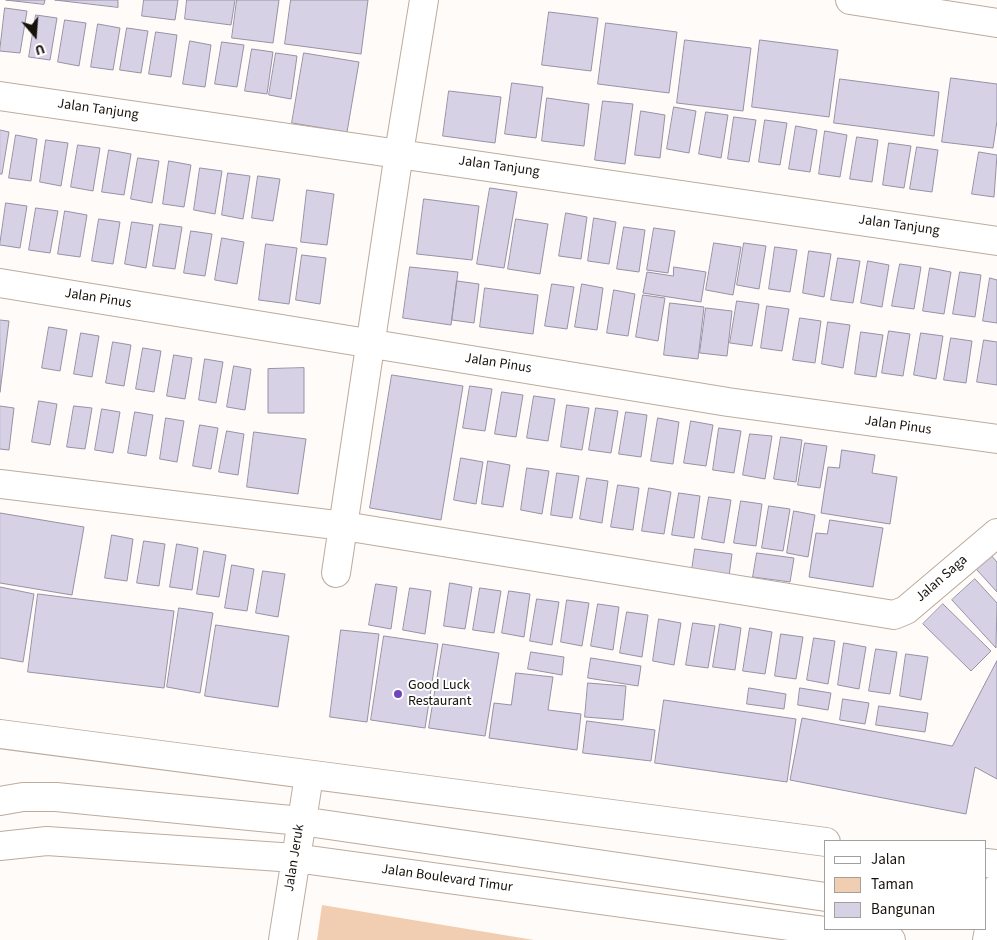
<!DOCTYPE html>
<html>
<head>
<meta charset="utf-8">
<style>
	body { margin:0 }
	#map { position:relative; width:997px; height:940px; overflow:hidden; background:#fffbf8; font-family:"Source Sans 3",sans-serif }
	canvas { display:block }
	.legend { position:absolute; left:824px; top:840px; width:162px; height:90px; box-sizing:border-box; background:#fff; border:1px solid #a2a09d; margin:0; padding:6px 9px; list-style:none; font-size:15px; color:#17110b }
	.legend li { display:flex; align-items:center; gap:10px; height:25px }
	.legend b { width:25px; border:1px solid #a2a09d }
	.north { position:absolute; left:10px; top:10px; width:50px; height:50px; -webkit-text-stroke:4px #fff; paint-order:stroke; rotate:162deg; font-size:14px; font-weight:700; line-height:20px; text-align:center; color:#17110b }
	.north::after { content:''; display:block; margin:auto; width:18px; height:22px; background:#17110b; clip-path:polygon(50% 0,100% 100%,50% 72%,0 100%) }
</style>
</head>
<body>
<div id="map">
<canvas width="997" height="940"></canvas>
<ul class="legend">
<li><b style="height:6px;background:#fff"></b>Jalan</li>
<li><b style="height:14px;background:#f1ceb1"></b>Taman</li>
<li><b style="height:14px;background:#d7d1e6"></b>Bangunan</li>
</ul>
<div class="north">U</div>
</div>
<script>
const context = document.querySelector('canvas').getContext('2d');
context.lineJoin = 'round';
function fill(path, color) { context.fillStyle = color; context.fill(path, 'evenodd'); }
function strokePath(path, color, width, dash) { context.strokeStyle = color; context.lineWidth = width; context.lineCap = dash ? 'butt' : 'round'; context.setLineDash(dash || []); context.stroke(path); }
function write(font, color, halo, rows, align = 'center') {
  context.font = font + ' "Source Sans 3",sans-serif'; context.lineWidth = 4; context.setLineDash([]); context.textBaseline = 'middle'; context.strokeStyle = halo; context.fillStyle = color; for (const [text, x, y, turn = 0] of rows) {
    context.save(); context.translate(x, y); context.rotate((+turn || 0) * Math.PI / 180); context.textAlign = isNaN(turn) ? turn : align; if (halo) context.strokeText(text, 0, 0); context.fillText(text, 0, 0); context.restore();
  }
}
const green = new Path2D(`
	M322,905L534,940H317Z`);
const building = new Path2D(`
	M6,0H45L44,4Z
	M55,0H118V7Z
	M144,0H178L175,20L142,16Z
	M187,0H235L231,25L185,19Z
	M237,0H279L273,43L232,38Z
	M291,0H368L361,54L285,44Z
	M5,8L27,11L20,53L0,51Z
	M549,12L598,18L591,71L542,65Z
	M36,15L57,18L50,60L29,57Z
	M65,20L86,23L79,66L58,62Z
	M606,23L677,32L669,93L598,84Z
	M98,24L120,28L113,70L91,67Z
	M127,28L148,31L141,73L120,70Z
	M156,32L177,35L171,77L149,74Z
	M685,40L751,48L743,111L677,103Z
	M760,40L838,50L829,117L752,107Z
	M190,41L211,45L205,87L183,84Z
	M222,42L244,45L237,87L215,84Z
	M252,49L273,52L267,94L245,91Z
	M276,53L297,56L291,99L269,95Z
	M304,53L359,62L347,132L292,123Z
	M951,78L997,84V121L993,148L942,142Z
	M840,79L939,92L934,136L834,123Z
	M512,83L543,87L536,138L505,134Z
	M449,91L501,97L495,143L443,136Z
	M547,98L589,104L584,146L542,141Z
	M603,101L633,104L625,164L595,160Z
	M674,107L696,111L689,153L667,149Z
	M641,111L665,115L660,158L635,155Z
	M706,112L728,115L721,158L699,154Z
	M734,117L756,120L749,162L728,159Z
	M765,120L787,123L780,165L759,162Z
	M796,126L817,130L810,172L789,169Z
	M0,130L9,132L2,174H0Z
	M825,131L847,135L840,177L819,174Z
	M16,135L37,139L31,181L9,178Z
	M857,137L878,140L872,182L850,179Z
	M46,140L68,143L61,186L40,182Z
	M889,143L911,146L904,188L883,185Z
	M78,145L100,148L93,191L71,187Z
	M917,147L938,150L932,192L910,189Z
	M109,150L131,154L124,195L102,192Z
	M979,152L997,155L994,197L972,194Z
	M138,158L159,161L152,203L131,199Z
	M169,161L191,165L184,207L163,204Z
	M200,168L222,171L215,214L194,210Z
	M228,173L250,176L243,219L222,215Z
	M258,176L280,179L273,221L252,218Z
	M490,188L517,192L504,268L477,264Z
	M307,190L334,194L327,245L301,242Z
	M424,199L479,206L472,260L417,254Z
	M6,203L27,206L20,248L0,245Z
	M36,208L58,211L50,253L29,250Z
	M65,211L87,215L80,257L58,254Z
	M566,213L587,217L581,259L559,256Z
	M594,218L616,222L609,264L588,261Z
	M99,219L120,222L113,264L92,261Z
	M516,219L548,224L540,274L508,269Z
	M132,222L153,225L146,268L125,264Z
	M160,224L182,227L175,269L153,266Z
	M624,227L645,230L639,272L617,269Z
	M654,228L675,231L668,273L647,270Z
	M191,231L212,234L205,276L184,273Z
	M222,238L244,242L237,284L215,280Z
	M714,243L741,247L733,295L706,290Z
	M744,243L766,246L759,289L737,285Z
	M266,244L297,248L289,304L259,300Z
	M775,247L797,250L790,292L769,289Z
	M809,251L831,254L824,297L803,293Z
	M302,255L326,258L320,304L296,300Z
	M838,258L860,261L853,303L831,300Z
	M868,261L889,265L882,307L861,303Z
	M900,264L921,267L914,309L892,306Z
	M410,267L458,272L451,325L403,318Z
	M674,267L706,272L701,302L643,293L647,272L673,276Z
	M930,268L951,272L944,314L923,311Z
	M960,272L981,275L975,317L953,314Z
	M990,278L997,280V323L983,321Z
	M457,281L479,284L474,323L452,320Z
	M552,284L574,287L567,329L545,326Z
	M582,284L603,288L597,330L575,327Z
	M485,288L538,295L533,334L480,327Z
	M614,290L635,294L628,336L607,333Z
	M643,295L665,298L658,341L636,337Z
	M737,301L759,304L752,346L730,343Z
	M670,303L704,307L698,359L664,355Z
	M767,306L789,309L782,351L761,348Z
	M706,308L732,311L727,356L700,353Z
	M800,318L821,321L815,363L793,360Z
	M0,320L9,321L0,392Z
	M828,322L850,325L843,368L822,364Z
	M49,327L67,330L60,371L42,368Z
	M889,331L910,334L903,376L882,373Z
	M861,332L883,335L876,377L855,374Z
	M81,333L99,336L92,377L74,374Z
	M921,333L943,336L936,379L914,375Z
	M951,338L972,341L966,383L944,380Z
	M984,340L997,342V385L977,382Z
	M113,342L131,345L124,386L106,383Z
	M143,348L161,351L154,392L136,389Z
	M174,355L192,358L185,399L167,396Z
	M205,359L223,362L216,403L199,400Z
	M234,366L251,369L245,410L227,407Z
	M304,368V413H268V369Z
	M392,375L463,386L441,520L370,508Z
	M470,386L492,389L485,431L463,428Z
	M502,392L523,395L516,437L495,434Z
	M534,396L555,399L548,441L527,438Z
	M39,401L57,404L50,445L32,442Z
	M567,405L589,408L582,450L561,447Z
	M0,406L14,408L9,450L0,449Z
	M74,406L92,408L85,449L67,447Z
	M596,408L618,411L611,453L589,450Z
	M102,409L120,412L113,453L95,450Z
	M135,412L153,415L146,456L128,453Z
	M626,412L647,415L641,457L619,454Z
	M166,418L184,421L177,462L160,459Z
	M658,418L679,422L673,464L651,461Z
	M691,421L713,425L706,466L684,463Z
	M200,425L218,428L211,469L193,466Z
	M719,428L741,431L734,473L713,470Z
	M227,431L244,434L238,475L219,472Z
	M254,432L306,439L298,494L247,487Z
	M750,434L772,436L765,479L743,475Z
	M781,437L802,440L796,482L774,479Z
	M805,443L827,446L820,488L798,485Z
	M842,450L875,455L872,473L897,477L890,524L821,513L828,467L839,468Z
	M461,458L483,462L476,504L454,500Z
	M488,461L510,465L503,507L482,504Z
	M527,468L549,471L542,514L521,510Z
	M557,473L579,476L572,518L551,515Z
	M587,478L608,481L602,523L580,519Z
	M618,485L639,488L633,530L611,527Z
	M649,488L671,492L664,534L642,531Z
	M679,493L700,496L694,538L672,535Z
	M709,497L731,500L724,543L702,539Z
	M741,501L762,504L756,546L734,543Z
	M769,506L790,509L783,551L762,548Z
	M794,511L815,515L808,557L787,553Z
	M0,513L84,527L72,595L0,583Z
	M830,520L883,528L873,587L809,577L816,533L827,534Z
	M112,535L133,539L127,581L105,578Z
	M144,541L165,544L159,586L137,583Z
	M177,544L198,548L192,590L170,587Z
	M983,546L997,562V592L967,559Z
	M695,549L732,554L729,576L692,570Z
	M204,551L226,555L219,597L197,594Z
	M757,553L794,558L790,582L753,577Z
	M232,565L254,569L247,611L225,608Z
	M263,571L285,574L278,617L256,613Z
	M975,579L997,603L996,648L952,600Z
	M450,583L472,587L465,629L444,626Z
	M376,584L397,587L391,629L369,625Z
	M0,587L34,594L23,662L0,658Z
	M410,588L431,591L425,634L403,630Z
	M480,588L501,591L494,633L473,630Z
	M509,591L530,594L524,637L502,633Z
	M38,594L174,611L164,688L28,672Z
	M537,599L559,602L552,645L530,641Z
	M567,600L589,603L582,646L561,642Z
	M598,604L619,607L613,650L591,646Z
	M943,604L991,651L971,671L923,624Z
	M179,608L213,613L200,693L167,687Z
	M627,612L648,615L642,657L620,653Z
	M659,619L681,623L674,665L653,661Z
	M693,623L715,626L708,668L686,665Z
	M720,624L741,628L735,670L713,667Z
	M216,625L289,636L278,707L205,696Z
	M750,628L772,632L765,674L743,671Z
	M341,630L379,634L367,722L330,717Z
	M781,634L803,637L796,679L775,676Z
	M384,636L438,644L425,728L371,720Z
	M814,638L835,641L828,684L807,680Z
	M844,643L866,647L859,689L838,685Z
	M443,644L499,653L485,736L429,728Z
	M876,649L897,652L890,694L869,691Z
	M531,652L564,657L562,675L528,669Z
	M906,654L928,657L921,700L900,696Z
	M591,658L641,666L638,686L588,678Z
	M997,661V779L975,767L966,814L790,780L802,718L952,746Z
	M516,673L553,677L548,710L581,714L577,750L489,738L494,703L511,705Z
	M588,683L626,686L623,720L585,717Z
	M749,688L786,694L784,709L747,704Z
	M800,688L831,693L828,710L798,705Z
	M843,699L869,703L865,724L840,720Z
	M664,700L796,719L787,782L655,763Z
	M879,706L928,713L925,732L876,725Z
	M587,721L655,730L651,761L583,753Z`);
const minor = new Path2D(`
	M850,0L997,23
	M0,96L997,241
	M0,283L728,402L997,439
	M0,484L344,526L894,615L906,610L997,533
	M336,573L399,153L424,0
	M0,734L826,842
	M0,801L23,797H56L301,821L826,897
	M0,846L47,841L295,858L891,940
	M986,863L997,864
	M283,940L309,776
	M987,940L997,888`);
const markers = [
	[398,694,5,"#7344bc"]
];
const streetNames = [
	["Jalan Tanjung",98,110,8],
	["Jalan Tanjung",499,167,8],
	["Jalan Tanjung",899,226,8],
	["Jalan Pinus",98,299,9],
	["Jalan Pinus",498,364,9],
	["Jalan Pinus",898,426,8],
	["Jalan Saga",942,579,-41],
	["Jalan Jeruk",295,858,-81],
	["Jalan Boulevard Timur",447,879,8]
];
const poiNames = [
	["Good Luck",408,686],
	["Restaurant",408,702]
];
fill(green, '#f1ceb1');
fill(building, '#d7d1e6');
strokePath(building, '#9791a5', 1);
strokePath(minor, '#bdab9d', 30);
strokePath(minor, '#fff', 28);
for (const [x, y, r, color] of markers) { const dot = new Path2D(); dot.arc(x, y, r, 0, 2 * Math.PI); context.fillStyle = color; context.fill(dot); strokePath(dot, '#fff', 2); }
write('14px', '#17110b', '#fff', streetNames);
write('14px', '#17110b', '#fff', poiNames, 'left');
</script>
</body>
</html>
